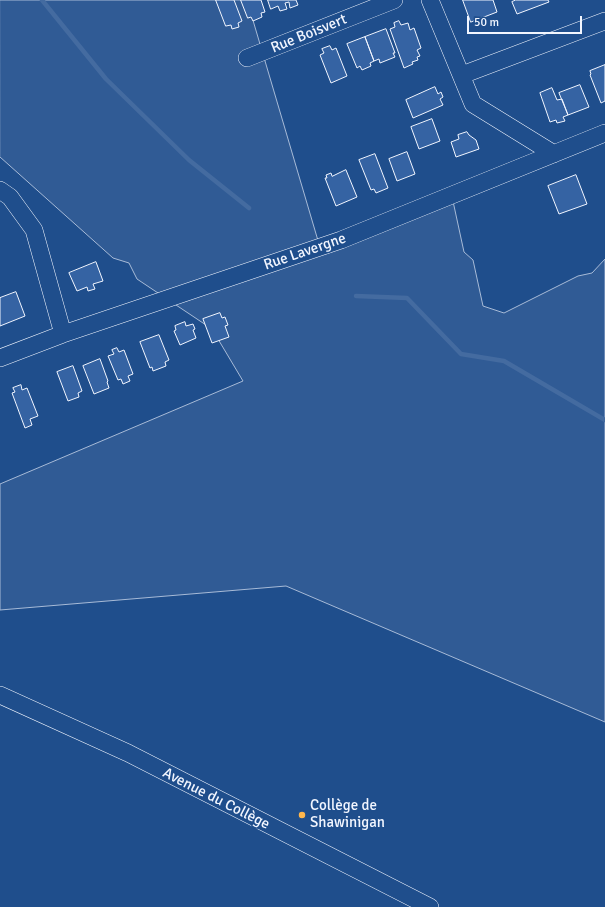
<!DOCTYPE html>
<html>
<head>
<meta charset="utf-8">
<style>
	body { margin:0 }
	#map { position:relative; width:605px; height:907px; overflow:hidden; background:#1f4e8c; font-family:Signika,sans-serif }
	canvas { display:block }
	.scale { position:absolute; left:467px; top:16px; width:115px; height:18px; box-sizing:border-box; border:2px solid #f2f6ff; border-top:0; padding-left:5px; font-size:12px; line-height:14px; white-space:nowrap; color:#f2f6ff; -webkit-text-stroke:3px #1f4e8c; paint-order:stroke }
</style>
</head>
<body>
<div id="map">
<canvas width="605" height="907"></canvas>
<div class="scale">50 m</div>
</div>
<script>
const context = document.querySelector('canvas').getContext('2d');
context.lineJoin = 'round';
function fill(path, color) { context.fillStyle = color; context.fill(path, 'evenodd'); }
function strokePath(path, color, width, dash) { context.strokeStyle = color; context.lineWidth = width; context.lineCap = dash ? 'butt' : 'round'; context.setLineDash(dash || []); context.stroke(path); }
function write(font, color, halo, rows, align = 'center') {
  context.font = font + ' Signika,sans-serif'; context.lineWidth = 3; context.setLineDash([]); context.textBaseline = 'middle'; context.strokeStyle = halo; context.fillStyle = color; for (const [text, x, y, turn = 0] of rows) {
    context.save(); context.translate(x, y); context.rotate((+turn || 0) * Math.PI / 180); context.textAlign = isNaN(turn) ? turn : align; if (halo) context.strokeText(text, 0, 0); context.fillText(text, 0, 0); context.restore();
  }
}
const green = new Path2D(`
	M0,0H247L319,244L451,192L464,252L473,260L483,306L504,313L578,276L592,273L605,259V722L286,586L0,610V484L243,381L212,329L137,279L129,263L113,258L0,157Z`);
const stream = new Path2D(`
	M42,0L106,79L189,160L249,208
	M356,296L407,298L461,354L504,361L605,420`);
const building = new Path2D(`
	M216,0H234L242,21L238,23L239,27L232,29L231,25L226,26Z
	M241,0H261L265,12L261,13L262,17L253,21L251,17L248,18Z
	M268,0H296L298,5L290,8L289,2L285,3L287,9L280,11L278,6L271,9Z
	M463,0H493L497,12L471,22Z
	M516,0H548L549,2L517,14L512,2Z
	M399,21L401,25L408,23L410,30L414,28L421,48L417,50L420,56L417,57L418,60L412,62L413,64L404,68L390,29L395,27L394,23Z
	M386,29L395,53H393L395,57L380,63L379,59L374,61L365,37Z
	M365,37L374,61L370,63L371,66L362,70L360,66L357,68L347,44Z
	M330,46L332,50L336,48L347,76L331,83L320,55L324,53L322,49Z
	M605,65V101L601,103L590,75L591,74L590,71Z
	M580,85L589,107L568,115L559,93Z
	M435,87L438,94L441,92L443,97L440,99L443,105L413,118L406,100Z
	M552,88L557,100L562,99L568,115L563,117L565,121L557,123L556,120L550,122L540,93Z
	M432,119L440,141L419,149L411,127Z
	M467,132L469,135L476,140L479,149L456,157L451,142L459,139L458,135Z
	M407,152L415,174L397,181L389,159Z
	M375,154L388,188L376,193L374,189L371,190L359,160Z
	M346,170L357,197L336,206L325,178H327L326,175L331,173L332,176Z
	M576,175L587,204L559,214L548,186Z
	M96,262L103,281L93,284L95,289L88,291L87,287L77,291L69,273Z
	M16,292L25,316L0,326V298Z
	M220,313L222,318L225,317L228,325L225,326L229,337L212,343L203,319Z
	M185,322L186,326L193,324L195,329L193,330L196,338L180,345L174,331L176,330L175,326Z
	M159,335L169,360L165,362L166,366L153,371L152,367L150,368L140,342Z
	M117,348L119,352L124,350L133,374L128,376L130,381L123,384L121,379L118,380L108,356L114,354L112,350Z
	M100,359L108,381L107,382L109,388L94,394L83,366Z
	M73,366L82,391L78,393L79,397L68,401L57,372Z
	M21,385L22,390L27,388L38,416L30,419L32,425L25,428L12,393L15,392L13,388Z`);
const minor = new Path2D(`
	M430,0L473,104L554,154
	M247,58L394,0
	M462,75L605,21
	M0,190L10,197L34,230L63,334
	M0,358L63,334L341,240L605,133
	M0,695L128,753L430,907`);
const markers = [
	[302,815,4,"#ffb74d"]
];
const streetNames = [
	["Rue Boisvert",309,34,-22],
	["Rue Lavergne",305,252,-19],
	["Avenue du Collège",216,799,27]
];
const poiNames = [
	["Collège de",310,806],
	["Shawinigan",310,823]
];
fill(green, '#305b95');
strokePath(green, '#a8bbd7', 1);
strokePath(stream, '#446ba0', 4.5);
fill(building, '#3563a3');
strokePath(building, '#f2f6ff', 1);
strokePath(minor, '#f2f6ff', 18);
strokePath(minor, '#1f4e8c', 17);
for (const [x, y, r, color] of markers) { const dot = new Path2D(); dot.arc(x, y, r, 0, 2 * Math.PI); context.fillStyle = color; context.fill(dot); strokePath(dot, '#1f4e8c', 1.5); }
write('15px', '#f2f6ff', '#1f4e8c', streetNames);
write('15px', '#f2f6ff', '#1f4e8c', poiNames, 'left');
</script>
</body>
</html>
